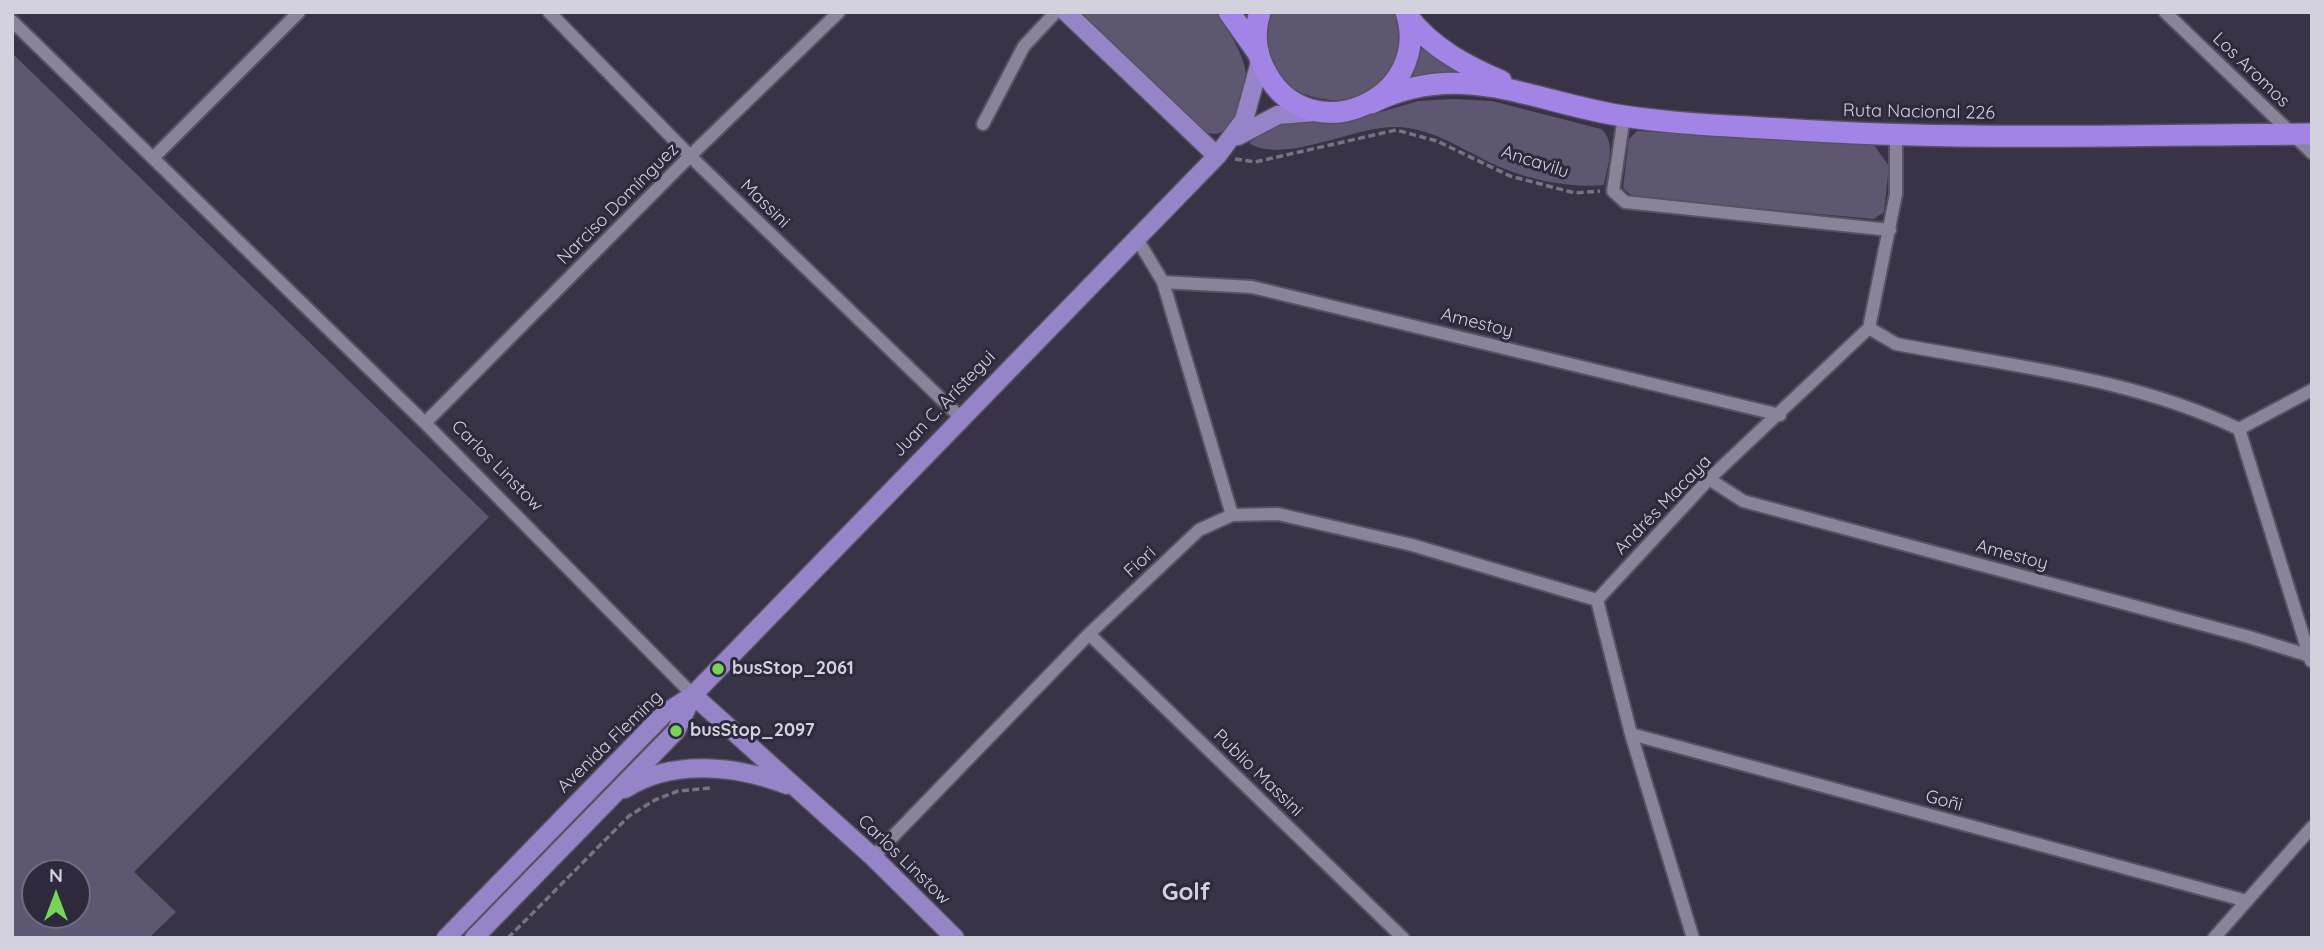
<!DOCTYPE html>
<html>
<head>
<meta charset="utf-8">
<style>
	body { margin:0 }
	#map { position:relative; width:2324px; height:950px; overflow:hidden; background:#383346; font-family:Quicksand,sans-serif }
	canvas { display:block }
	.frame { position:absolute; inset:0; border:14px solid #d3d1dd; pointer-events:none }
	.north { position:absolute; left:21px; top:859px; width:70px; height:70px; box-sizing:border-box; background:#2e293c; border:2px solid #706c7c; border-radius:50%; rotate:0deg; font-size:19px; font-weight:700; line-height:28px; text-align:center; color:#d3d1dd }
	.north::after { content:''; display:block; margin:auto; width:24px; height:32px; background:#77d259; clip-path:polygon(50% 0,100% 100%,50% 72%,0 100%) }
</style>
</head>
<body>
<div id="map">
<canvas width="2324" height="950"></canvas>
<div class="frame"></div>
<div class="north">N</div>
</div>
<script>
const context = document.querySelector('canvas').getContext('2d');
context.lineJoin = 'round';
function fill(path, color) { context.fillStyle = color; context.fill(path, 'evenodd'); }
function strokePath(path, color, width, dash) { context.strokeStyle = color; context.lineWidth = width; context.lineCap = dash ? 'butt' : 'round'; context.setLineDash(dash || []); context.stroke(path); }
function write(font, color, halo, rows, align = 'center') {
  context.font = font + ' Quicksand,sans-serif'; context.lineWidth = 6; context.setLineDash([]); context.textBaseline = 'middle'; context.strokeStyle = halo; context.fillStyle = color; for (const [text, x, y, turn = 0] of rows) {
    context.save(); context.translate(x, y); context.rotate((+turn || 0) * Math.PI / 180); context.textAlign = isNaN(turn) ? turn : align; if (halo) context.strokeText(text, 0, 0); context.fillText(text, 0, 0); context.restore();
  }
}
const green = new Path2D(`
	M1076,12H1216C1237,44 1259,75 1238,112C1232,122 1228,131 1216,134L1206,133L1193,125Z
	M1271,12H1395C1426,141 1230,117 1271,12Z
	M1423,44L1475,76L1409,82Z
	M12,53L489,517L134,872L176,912L149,938H12ZM35,873H77V915H35Z
	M1452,99L1492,101L1601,129C1617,142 1607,167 1604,185C1572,188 1535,181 1505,169C1469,155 1435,127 1395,127C1355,126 1283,165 1249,143L1280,120L1347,122L1418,101Z
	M1637,131L1874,145L1889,166L1884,212L1874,219L1633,197L1623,188L1629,139Z
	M668,721L670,724L461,938H456Z`);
const path = new Path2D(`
	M1235,159L1255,162L1396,130L1437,141L1510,176L1575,193L1600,191
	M508,938L629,816L655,800L678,791L711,788`);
const minor = new Path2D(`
	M549,12L690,156L960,417
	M2165,12L2312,153
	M12,21L425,423L693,695
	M1624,116L1613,191L1625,202L1890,230
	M983,124L1024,46L1056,12
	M153,158L299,12
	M1136,237L1163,282L1232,515
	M1163,282L1252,287L1780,415
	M1869,328L1896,344C2011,366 2133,378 2239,429
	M425,423L690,156L839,12
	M1709,479L1743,501L2249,637L2310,656
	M1089,634L1403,938
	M2311,661L2239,429L2312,390
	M1631,734L2247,901
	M873,857L1089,634L1199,530L1232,515L1278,514L1412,545L1597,600
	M1693,938L1631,734L1597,600L1709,479L1869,328L1896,194V137
	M2214,938L2312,827`);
const major = new Path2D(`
	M1066,12L1217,156
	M1238,136L1278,115L1316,112
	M693,695L873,857L955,938
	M625,789C673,758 737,766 787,785
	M446,938L665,713L693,695L1217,156L1244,120L1260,62
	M474,938L676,731L693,695`);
const highway = new Path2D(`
	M1229,12L1258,53
	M1260,12C1253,34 1256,55 1267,74C1311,153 1434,99 1406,12
	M1408,17C1432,48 1466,66 1501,81
	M1371,103C1462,58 1532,102 1623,116C1676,124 1729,126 1782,129C1958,141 2135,135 2312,134`);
const markers = [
	[718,669,7,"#77d259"],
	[676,731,7,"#77d259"]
];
const streetNames = [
	["Los Aromos",2251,70,44],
	["Ruta Nacional 226",1919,112,1],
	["Ancavilu",1535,162,18],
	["Narciso Domínguez",618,204,-45],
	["Massini",765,204,44],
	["Amestoy",1477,323,14],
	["Juan C. Arístegui",944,404,-46],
	["Carlos Linstow",497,466,45],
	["Andrés Macaya",1663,505,-46],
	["Amestoy",2012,555,15],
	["Fiori",1140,562,-43],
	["Avenida Fleming",610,742,-44],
	["Publio Massini",1258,773,44],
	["Goñi",1944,801,15],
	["Carlos Linstow",904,860,44]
];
const poiNames = [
	["busStop_2061",732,669],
	["busStop_2097",690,731]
];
const districtNames = [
	["Golf",1186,893]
];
fill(green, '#5e5772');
strokePath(minor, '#565261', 16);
strokePath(major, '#565261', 21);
strokePath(highway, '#565261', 24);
strokePath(path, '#777383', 3.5, [7, 3.5]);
strokePath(minor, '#89849a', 12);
strokePath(major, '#9784c8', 18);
strokePath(highway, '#a184e6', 21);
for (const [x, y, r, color] of markers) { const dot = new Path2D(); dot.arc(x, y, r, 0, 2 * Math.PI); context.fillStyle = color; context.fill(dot); strokePath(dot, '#2e293c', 2.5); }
write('18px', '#d3d1dd', '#2e293c', streetNames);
write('bold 18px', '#d3d1dd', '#2e293c', poiNames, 'left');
write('bold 24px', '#d3d1dd', '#2e293c', districtNames);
</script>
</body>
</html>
